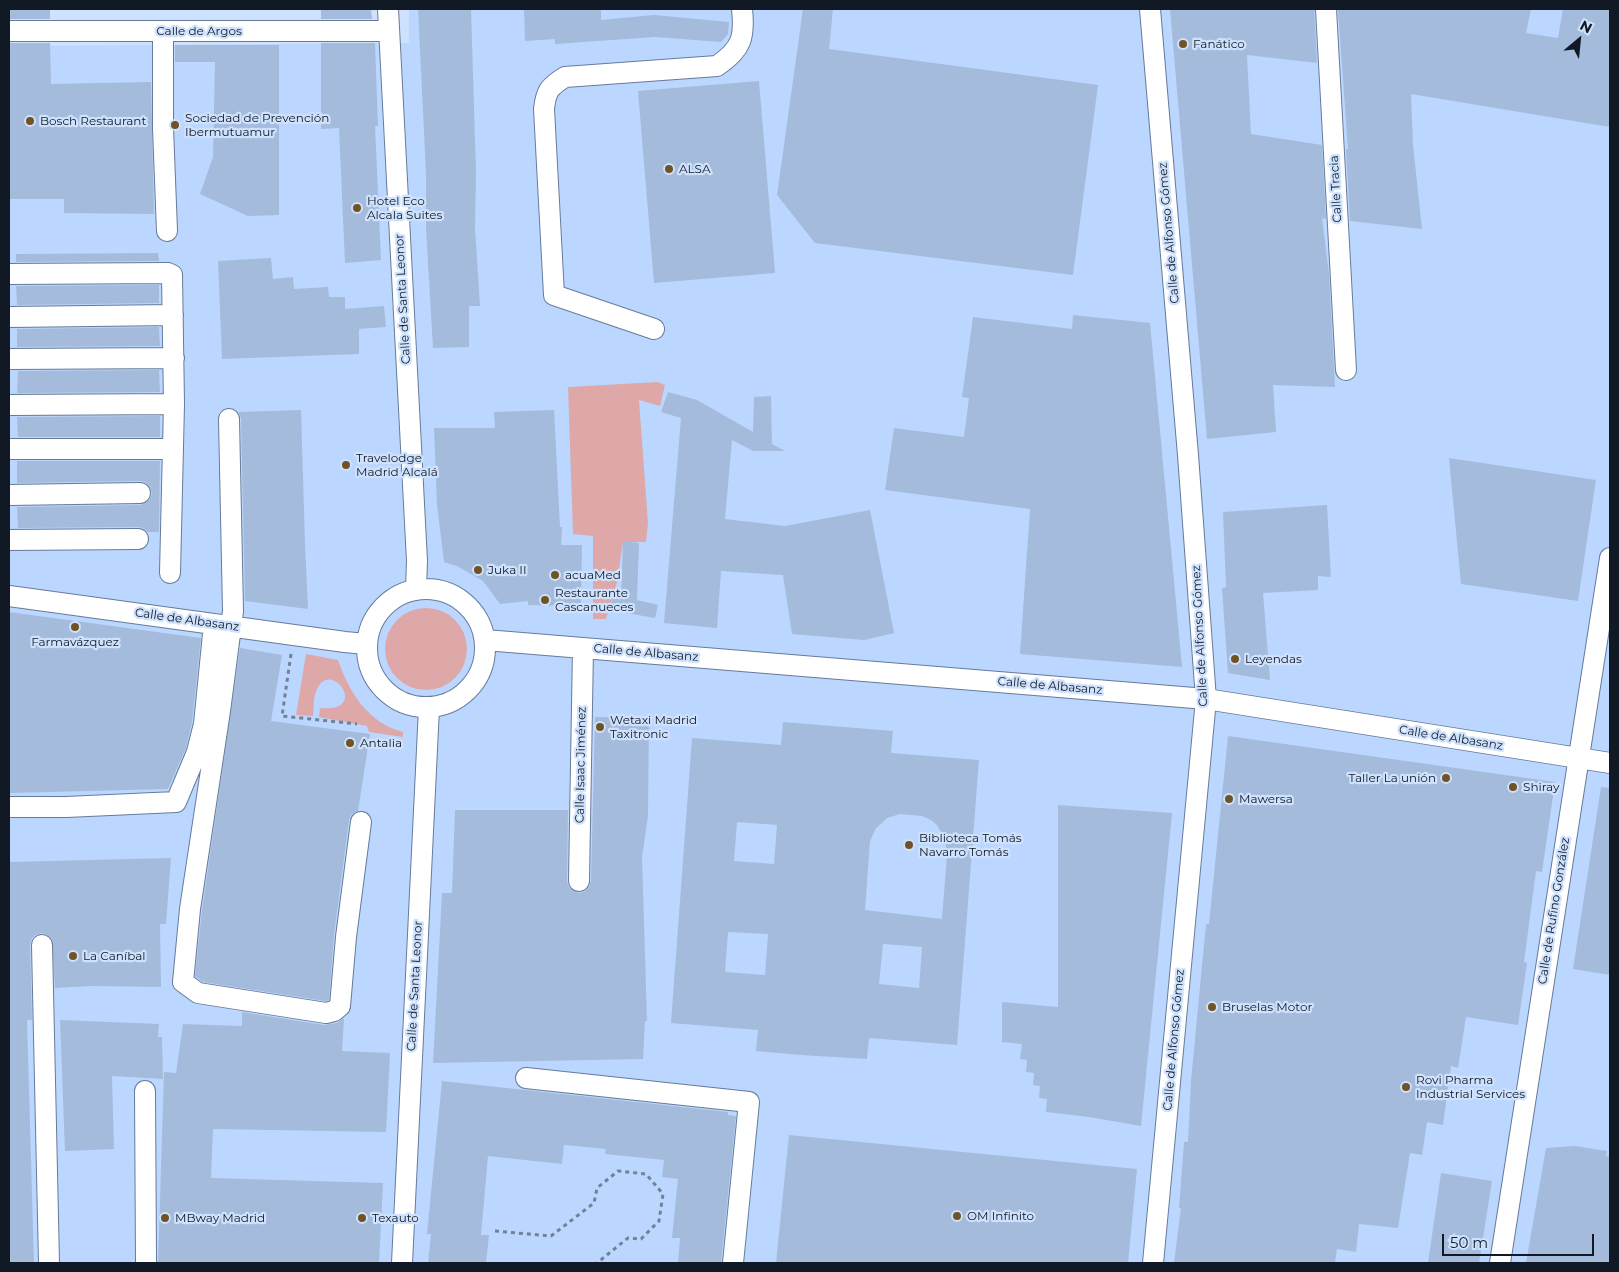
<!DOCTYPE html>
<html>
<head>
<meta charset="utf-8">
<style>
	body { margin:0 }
	#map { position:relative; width:1619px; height:1272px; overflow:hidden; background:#cee1fd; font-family:Montserrat,sans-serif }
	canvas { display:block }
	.frame { position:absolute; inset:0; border:10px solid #111925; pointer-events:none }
	.north { position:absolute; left:1554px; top:15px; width:50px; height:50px; -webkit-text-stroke:4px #cee1fd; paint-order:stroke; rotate:28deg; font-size:14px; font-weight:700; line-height:20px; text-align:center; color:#111925 }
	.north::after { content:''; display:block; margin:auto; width:18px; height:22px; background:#111925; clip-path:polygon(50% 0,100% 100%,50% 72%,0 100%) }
	.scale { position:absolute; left:1442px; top:1234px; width:152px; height:22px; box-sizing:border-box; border:2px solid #111925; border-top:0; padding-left:6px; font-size:15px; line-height:18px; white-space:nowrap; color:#111925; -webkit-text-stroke:4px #cee1fd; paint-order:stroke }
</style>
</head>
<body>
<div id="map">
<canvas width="1619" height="1272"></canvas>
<div class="frame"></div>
<div class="north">N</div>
<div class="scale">50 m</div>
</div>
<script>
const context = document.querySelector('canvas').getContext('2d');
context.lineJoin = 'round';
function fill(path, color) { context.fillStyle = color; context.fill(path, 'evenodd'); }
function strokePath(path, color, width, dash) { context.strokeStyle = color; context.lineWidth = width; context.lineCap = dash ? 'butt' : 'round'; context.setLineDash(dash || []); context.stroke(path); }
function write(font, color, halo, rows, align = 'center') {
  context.font = font + ' Montserrat,sans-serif'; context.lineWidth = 4.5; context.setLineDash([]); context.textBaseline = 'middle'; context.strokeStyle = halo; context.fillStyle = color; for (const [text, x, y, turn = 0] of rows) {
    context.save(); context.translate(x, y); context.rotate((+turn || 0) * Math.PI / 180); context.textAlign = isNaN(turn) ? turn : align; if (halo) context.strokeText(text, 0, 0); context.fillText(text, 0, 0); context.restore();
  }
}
const built = new Path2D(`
	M409,9H1610V1263H9V46L409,43Z`);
const green = new Path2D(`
	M658,382L665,385L660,406L639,400L648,523L646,542H623L617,582L606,619H593V536L573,534L568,387Z
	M385 649a41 41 0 1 1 82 0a41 41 0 1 1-82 0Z
	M306,654L338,660C349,692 368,723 403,732V737L369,732L367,726L319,717L320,708C371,713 331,658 317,689C313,697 314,708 313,716L296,715Z`);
const building = new Path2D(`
	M9,9H50V19H9Z
	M321,9H371L372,19H321Z
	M418,9H471L476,172L475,228L480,306H469V347L433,348L426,229V174Z
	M524,9H601V20L654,15L729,22L728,34L721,42L655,37L555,44V39L525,41Z
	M803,9H833L829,49L1098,85L1073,275L815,243L777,195Z
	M1170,9H1314L1317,63L1247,55L1251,134L1322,145L1326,219L1322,218L1329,274L1335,387L1273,385L1276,432L1207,439Z
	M1338,9H1531L1526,33L1558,38L1563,9H1610V127L1411,94L1413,145L1422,229L1350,221L1346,149H1348Z
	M9,43H50L51,84L151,82L154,214L64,213V199H9Z
	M321,43H375L378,126H375L381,260L345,263L339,128L321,129Z
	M175,45H279V215L248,216L200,194L213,157L215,62H175Z
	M759,81L775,273L654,283L638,91Z
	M158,253L159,261L16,262V254Z
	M271,258L273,279L293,277L294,289L328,287L329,297H345V309L384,306L386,327L359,329V354L222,359L218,261Z
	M159,285V303L17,305L16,286Z
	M1073,315L1150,323L1182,667L1020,654L1030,509L885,490L894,428L964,437L969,398L962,397L973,317L1072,329Z
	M159,327L160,346L17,347V329Z
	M159,370L160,392L17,393L18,371Z
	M668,392L697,400L753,432L754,397L771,396L772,444L785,451H753L732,440L725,519L785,526L870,510L894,633L864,640L792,634L783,575L721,571L717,628L664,623L681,418L661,412Z
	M301,410L305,544L308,609L245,601L241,419L239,412Z
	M554,410L560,527H562L561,545H582L581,606L528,605V601L500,604L483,581L457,566L444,562L437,505L434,428H495L494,412Z
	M160,416V437H18L17,417Z
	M1449,458L1596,480L1578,601L1461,584Z
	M17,461H160L159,532H147L143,528L138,527L18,528L17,507L140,505L146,503L150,499L152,493L150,487L145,482L140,481L17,483Z
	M1327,505L1331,577L1318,576V590L1263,593L1270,680L1228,673L1222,588L1226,587L1223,512Z
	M623,541L639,543L637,600L658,605L655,618L609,610L613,596H621Z
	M9,612L201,638L192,722L186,748L168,789L9,793Z
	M240,648L282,655L271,721L370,734L358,811L352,814L349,820L334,935L329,1000L325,1001L203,982L195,976L202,910Z
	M595,717H649L648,816L642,857L647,1021H645L643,1059L433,1063L442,893H452L455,810H568L567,881L569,887L573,891L579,893L585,891L589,887L591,881Z
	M783,722L893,731L891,753L979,760L957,1045L869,1038L867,1059L801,1055L756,1051L758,1030L671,1023L692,738L781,745ZM900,814L922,816L931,820L937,825L945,840L947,855L942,919L865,910L870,841L876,828L881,824L887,818ZM737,822L777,825L774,864L734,861ZM728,932L768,934L765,975L725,972ZM883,944L922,947L919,988L879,984Z
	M1228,736L1555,782L1542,872L1536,871L1524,962L1527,963L1518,1025L1466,1017L1458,1068L1451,1066L1443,1125L1427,1122L1422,1155L1410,1153L1398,1228L1359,1224L1356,1252L1337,1249L1335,1263H1174L1181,1208H1179L1184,1142H1188L1191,1081L1206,924H1209Z
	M1601,787L1610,788V975L1573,969Z
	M1058,805L1172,813L1141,1126L1089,1117L1046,1112L1047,1099L1039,1098L1040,1086L1033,1085L1034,1073L1026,1072L1027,1060L1020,1059L1022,1044L1002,1042V1002L1058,1007Z
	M171,858L166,924H160L161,987L91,986L55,988L52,939L48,935L42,933L35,935L31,940L30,945L32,1020H27L34,1263H9V862Z
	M242,1012L324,1025L337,1023L344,1018L342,1051L390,1053L386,1132L213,1129L211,1178L383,1183L379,1263H158L164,1072L176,1073L183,1024L242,1026Z
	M60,1020L159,1024L158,1037H162L163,1079L112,1076L114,1149L65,1151Z
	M442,1081L728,1112V1115L736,1116L721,1263H678L680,1238H672L678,1179L662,1177L664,1160L605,1154L606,1149L564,1145L562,1164L488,1156L481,1235H489L486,1263H428L431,1234H427Z
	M789,1135L1137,1169L1128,1263H776Z
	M1575,1146L1607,1151L1606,1156L1610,1157V1263H1526L1546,1148Z
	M1441,1173L1492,1181L1479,1263H1428Z`);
const path = new Path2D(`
	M291,654L282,716L357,724
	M495,1231L551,1236L594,1203L597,1188L618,1171L646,1174L663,1194L659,1221L641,1239L628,1238L597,1263`);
const minor = new Path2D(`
	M388,9L417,561L416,589
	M1150,9L1188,455L1206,699L1153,1263
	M1326,9L1346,370
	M9,31H388
	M163,31V128L167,231
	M9,274L168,273L172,275L174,404L170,573
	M9,317L173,315
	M654,329L554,295L544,109C546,91 549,87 565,77L717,66C742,49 745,37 742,9
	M9,359L174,358
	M9,405L174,404
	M229,419L233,611L220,711L190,909L183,982L198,993L326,1013L334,1011L340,1006L346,937L361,822
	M9,449H173
	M9,495L140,493
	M9,540L138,539
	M367 648a59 59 0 1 1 118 0a59 59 0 1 1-118 0Z
	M9,596L345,642L366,644
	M485,640L1206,699L1610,763
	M9,807H66L176,802L197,752L204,724L214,624
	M579,881L583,648
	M42,945L49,1263
	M526,1078L749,1102L733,1263
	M145,1091L146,1263
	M402,1263L429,708
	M1500,1263L1610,558`);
const markers = [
	[1183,44,5,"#6f5326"],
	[30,121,5,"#6f5326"],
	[175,125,5,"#6f5326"],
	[669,169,5,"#6f5326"],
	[357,208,5,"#6f5326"],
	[346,465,5,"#6f5326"],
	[478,570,5,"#6f5326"],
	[555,575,5,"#6f5326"],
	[545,600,5,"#6f5326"],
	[75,627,5,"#6f5326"],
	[1235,659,5,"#6f5326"],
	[600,727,5,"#6f5326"],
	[350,743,5,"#6f5326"],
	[1446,778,5,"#6f5326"],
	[1513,787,5,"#6f5326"],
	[1229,799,5,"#6f5326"],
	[909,845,5,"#6f5326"],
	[73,956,5,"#6f5326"],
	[1212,1007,5,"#6f5326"],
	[1406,1087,5,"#6f5326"],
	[957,1216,5,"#6f5326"],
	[165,1218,5,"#6f5326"],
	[362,1218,5,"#6f5326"]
];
const streetNames = [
	["Calle de Argos",199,31],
	["Calle Tracia",1336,189,-93],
	["Calle de Alfonso Gómez",1169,233,-95],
	["Calle de Santa Leonor",403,299,-93],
	["Calle de Albasanz",187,620,8],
	["Calle de Alfonso Gómez",1200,636,-93],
	["Calle de Albasanz",646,653,5],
	["Calle de Albasanz",1050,686,5],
	["Calle de Albasanz",1451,738,9],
	["Calle Isaac Jiménez",581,765,-89],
	["Calle de Rufino González",1554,911,-81],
	["Calle de Santa Leonor",415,986,-87],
	["Calle de Alfonso Gómez",1174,1040,-85]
];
const poiNames = [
	["Fanático",1193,44],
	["Sociedad de Prevención",185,118],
	["Ibermutuamur",185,132],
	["Bosch Restaurant",40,121],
	["ALSA",679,169],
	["Hotel Eco",367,201],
	["Alcala Suites",367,215],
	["Travelodge",356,458],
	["Madrid Alcalá",356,472],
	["Juka II",488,570],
	["acuaMed",565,575],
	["Restaurante",555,593],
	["Cascanueces",555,607],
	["Farmavázquez",75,642,"center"],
	["Leyendas",1245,659],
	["Wetaxi Madrid",610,720],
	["Taxitronic",610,734],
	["Antalia",360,743],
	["Taller La unión",1436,778,"right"],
	["Shiray",1523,787],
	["Mawersa",1239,799],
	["Biblioteca Tomás",919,838],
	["Navarro Tomás",919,852],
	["La Caníbal",83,956],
	["Bruselas Motor",1222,1007],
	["Rovi Pharma",1416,1080],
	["Industrial Services",1416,1094],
	["OM Infinito",967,1216],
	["MBway Madrid",175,1218],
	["Texauto",372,1218]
];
fill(built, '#bbd7ff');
fill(green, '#dea8a9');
fill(building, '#a4bbdc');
strokePath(minor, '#667b9a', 22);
strokePath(path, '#738195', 3, [4, 4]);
strokePath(minor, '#fff', 20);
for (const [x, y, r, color] of markers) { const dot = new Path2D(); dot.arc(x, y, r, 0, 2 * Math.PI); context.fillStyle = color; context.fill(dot); strokePath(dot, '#cee1fd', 2); }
write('12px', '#111925', '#cee1fd', streetNames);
write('12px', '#111925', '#cee1fd', poiNames, 'left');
</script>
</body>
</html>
